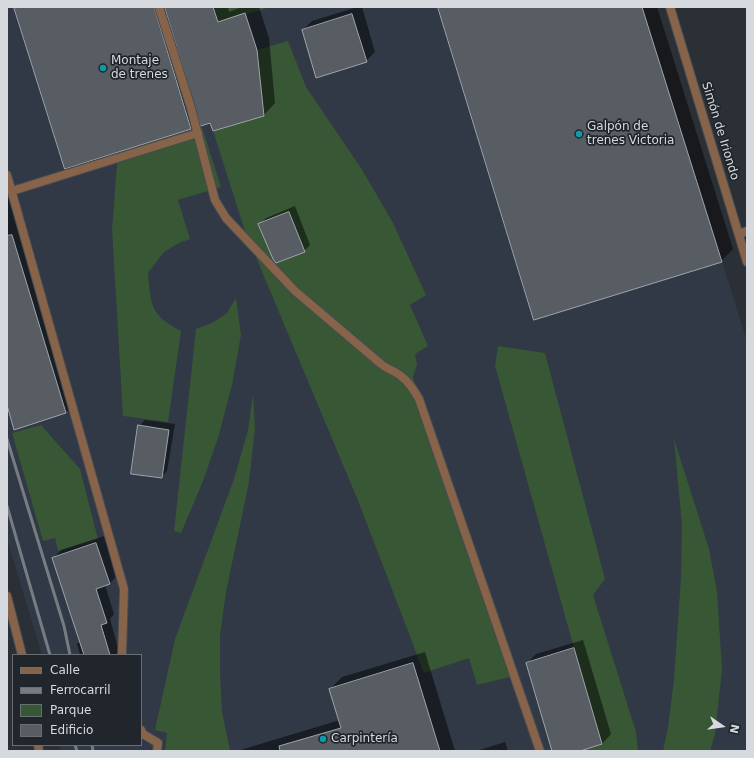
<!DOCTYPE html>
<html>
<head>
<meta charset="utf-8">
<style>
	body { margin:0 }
	#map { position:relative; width:754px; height:758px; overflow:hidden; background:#2b3036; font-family:"DejaVu Sans",sans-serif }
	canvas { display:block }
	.frame { position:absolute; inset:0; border:8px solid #d6d9de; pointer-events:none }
	.legend { position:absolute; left:12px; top:654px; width:130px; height:92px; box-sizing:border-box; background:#21262c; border:1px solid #696e73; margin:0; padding:5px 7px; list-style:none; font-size:12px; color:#d6d9de }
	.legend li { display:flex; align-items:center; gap:8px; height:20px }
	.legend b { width:20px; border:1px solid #696e73 }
	.north { position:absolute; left:702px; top:706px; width:40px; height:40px; -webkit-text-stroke:3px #21262c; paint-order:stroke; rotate:103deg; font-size:11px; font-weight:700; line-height:16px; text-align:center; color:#d6d9de }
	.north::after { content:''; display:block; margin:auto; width:14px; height:18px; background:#d6d9de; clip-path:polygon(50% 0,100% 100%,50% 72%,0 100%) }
</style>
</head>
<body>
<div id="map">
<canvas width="754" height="758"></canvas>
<div class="frame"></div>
<ul class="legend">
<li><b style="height:5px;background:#866349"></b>Calle</li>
<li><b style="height:5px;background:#787c82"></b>Ferrocarril</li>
<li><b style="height:11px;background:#385735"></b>Parque</li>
<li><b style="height:11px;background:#585d64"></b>Edificio</li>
</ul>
<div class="north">N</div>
</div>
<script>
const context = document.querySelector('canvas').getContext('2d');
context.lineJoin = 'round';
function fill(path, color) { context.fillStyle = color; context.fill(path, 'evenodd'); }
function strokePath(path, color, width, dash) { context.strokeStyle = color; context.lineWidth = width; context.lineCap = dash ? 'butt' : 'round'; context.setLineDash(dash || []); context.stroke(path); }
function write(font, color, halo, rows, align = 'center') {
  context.font = font + ' "DejaVu Sans",sans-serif'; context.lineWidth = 3.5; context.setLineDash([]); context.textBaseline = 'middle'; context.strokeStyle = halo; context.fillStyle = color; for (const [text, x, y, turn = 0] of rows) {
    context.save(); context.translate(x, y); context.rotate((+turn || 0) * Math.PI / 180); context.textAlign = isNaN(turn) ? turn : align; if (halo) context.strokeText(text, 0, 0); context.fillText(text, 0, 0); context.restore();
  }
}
const built = new Path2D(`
	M7,7H642L747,341V751H60L59,745H141V655H42L7,539Z`);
const green = new Path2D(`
	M213,7H270L218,23Z
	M288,41L306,87L361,168L393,223L426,295L410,305L428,346L415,354L417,364L413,377L419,399L514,676L477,685L469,658L424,673L359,503L245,231L213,131L264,116L257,50Z
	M202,127L221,187L178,200L190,239L179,243L164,252L148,273C151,305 150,315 181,331L168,422L123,416L112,229L118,152Z
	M236,298L241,335L232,385L218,438L203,481L181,533L174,531L196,329L214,322L227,313Z
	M498,346L545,353L605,579L593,595L636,732L638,751H580L602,744L574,648L495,366Z
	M253,394L255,428L249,482L226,592L220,636V672L222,712L230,751H165L167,733L155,730L175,639L234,479L248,430Z
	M41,425L80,469L98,539L58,551L55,538L43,541L12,433Z
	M674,439L709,549L717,591L722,670L715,734L710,751H663L668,727L674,679L681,578L682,525Z`);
const shadow = new Path2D(`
	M15,7H228L229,12L242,7H259L269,38L275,103L264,115L211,121L200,118L190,128Z
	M357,7H362L375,52L366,61L303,30L312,21Z
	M439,7H657L733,249L721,261Z
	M7,175L76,402L66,412L7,402Z
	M295,206L310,245L304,251L260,224L266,218Z
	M145,420L175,424L167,471L161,477L139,426Z
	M104,536L117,576L109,584L105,585L114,614L110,619L120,655H80L77,644L80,641L53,558L61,550Z
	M583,640L611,734L602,744L577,751H553L527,663L536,654Z
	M425,652L455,751H237L340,720L330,689L342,677Z
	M505,742L508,751H476Z`);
const building = new Path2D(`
	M14,7H154L191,129L65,169Z
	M165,7H213L218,22L245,13L257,50L264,116L213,131L210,123L201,126Z
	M438,7H642L722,262L534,320Z
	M352,14L367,62L316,78L302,30Z
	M289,212L305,252L276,263L273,259L258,224Z
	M12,235L66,413L14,430L7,405V236Z
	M138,425L169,430L162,478L131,474Z
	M96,543L110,584L96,589L107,623L101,625L110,655H84L52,558Z
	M574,648L602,744L580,751H552L526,663Z
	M413,663L440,751H280L279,746L341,728L329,689Z`);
const service = new Path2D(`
	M159,7L191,108L215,200L226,218L295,291L381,364C387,369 395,371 401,376C409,382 414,390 419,399L540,751
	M7,175L124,589L122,655
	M12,191L198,133
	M141,730L143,734L158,743L157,751`);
const minor = new Path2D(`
	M739,234L747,231
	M7,596L22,655
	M38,745L39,751`);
const tertiary = new Path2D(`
	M670,7L747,262`);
const rail = new Path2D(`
	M7,439L64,626L70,655
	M7,506L50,655
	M75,745L77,751
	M92,745L93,751`);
const markers = [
	[103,68,4,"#0f9aa8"],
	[579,134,4,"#0f9aa8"],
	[323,739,4,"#0f9aa8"]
];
const poiNames = [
	["Montaje",111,61],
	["de trenes",111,75],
	["Galpón de",587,127],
	["trenes Victoria",587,141],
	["Carpintería",331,739]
];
const streetNames = [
	["Simón de Iriondo",720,131,73]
];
fill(built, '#303945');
fill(green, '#385735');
fill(shadow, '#0007');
fill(building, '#585d64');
strokePath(building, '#9ea4ac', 1);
strokePath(service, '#464b51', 10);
strokePath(minor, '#464b51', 10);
strokePath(tertiary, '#464b51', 10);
strokePath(service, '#866349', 8);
strokePath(minor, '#866349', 8);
strokePath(tertiary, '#866349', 8);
strokePath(rail, '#787c82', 3);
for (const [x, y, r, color] of markers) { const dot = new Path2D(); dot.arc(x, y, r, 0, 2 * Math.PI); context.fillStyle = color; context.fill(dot); strokePath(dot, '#21262c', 1.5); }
write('12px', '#d6d9de', '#21262c', poiNames, 'left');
write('12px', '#d6d9de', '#21262c', streetNames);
</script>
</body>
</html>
